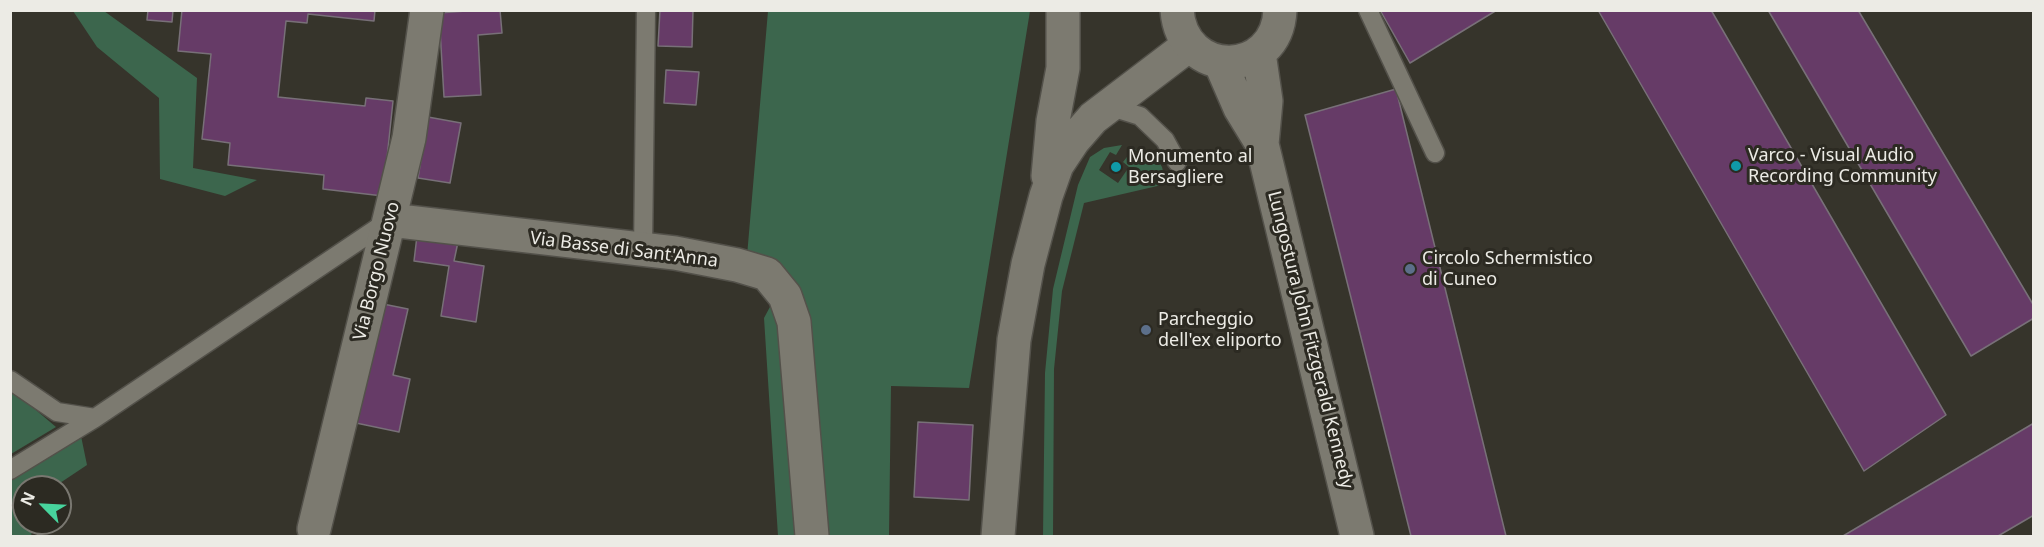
<!DOCTYPE html>
<html>
<head>
<meta charset="utf-8">
<style>
	body { margin:0 }
	#map { position:relative; width:2044px; height:547px; overflow:hidden; background:#36342b; font-family:"Noto Sans",sans-serif }
	canvas { display:block }
	.frame { position:absolute; inset:0; border:12px solid #ecebe5; pointer-events:none }
	.north { position:absolute; left:12px; top:475px; width:60px; height:60px; box-sizing:border-box; background:#2c2a22; border:2px solid #797770; border-radius:50%; rotate:294deg; font-size:16px; font-weight:700; line-height:24px; text-align:center; color:#ecebe5 }
	.north::after { content:''; display:block; margin:auto; width:21px; height:27px; background:#47d49d; clip-path:polygon(50% 0,100% 100%,50% 72%,0 100%) }
</style>
</head>
<body>
<div id="map">
<canvas width="2044" height="547"></canvas>
<div class="frame"></div>
<div class="north">N</div>
</div>
<script>
const context = document.querySelector('canvas').getContext('2d');
context.lineJoin = 'round';
function fill(path, color) { context.fillStyle = color; context.fill(path, 'evenodd'); }
function strokePath(path, color, width, dash) { context.strokeStyle = color; context.lineWidth = width; context.lineCap = dash ? 'butt' : 'round'; context.setLineDash(dash || []); context.stroke(path); }
function write(font, color, halo, rows, align = 'center') {
  context.font = font + ' "Noto Sans",sans-serif'; context.lineWidth = 6; context.setLineDash([]); context.textBaseline = 'middle'; context.strokeStyle = halo; context.fillStyle = color; for (const [text, x, y, turn = 0] of rows) {
    context.save(); context.translate(x, y); context.rotate((+turn || 0) * Math.PI / 180); context.textAlign = isNaN(turn) ? turn : align; if (halo) context.strokeText(text, 0, 0); context.fillText(text, 0, 0); context.restore();
  }
}
const green = new Path2D(`
	M73,11H104L197,78L193,168L257,180L225,196L160,179L159,98L97,47Z
	M768,11H1030L969,388L891,386L889,536H778L764,318L786,277L747,256Z
	M1122,145L1116,155L1110,152L1099,170L1118,183L1129,167L1123,162L1134,148L1147,160L1154,154L1162,167L1166,184L1084,203L1062,291L1054,369L1053,536H1043L1045,373L1053,289L1078,185L1090,157L1104,148Z
	M10,388L56,427L11,454H10Z
	M81,436L87,465L54,487H24V523H34L31,536H11L10,479Z`);
const building = new Path2D(`
	M148,10H173L172,22L147,20Z
	M182,10H375L374,21L308,14L307,23L286,21L278,97L365,106L366,98L393,101L383,196L323,189L324,175L228,165L230,143L202,139L211,54L178,51Z
	M480,10H500L502,33L478,35L481,95L444,97L439,13Z
	M660,10H693L692,47L658,46Z
	M1380,10H1497L1410,63Z
	M1598,10H1711L1946,415L1864,471Z
	M1768,10H1858L2034,306V318L1971,356Z
	M666,70L699,72L696,105L664,103Z
	M1396,89L1506,536H1411L1305,115Z
	M428,117L461,123L450,183L418,178Z
	M417,236L458,242L454,261L484,266L476,322L441,316L449,266L414,261Z
	M383,304L408,309L393,375L410,379L399,432L356,423Z
	M918,422L973,425L969,500L914,497Z
	M2034,423V515L1998,536H1843Z`);
const service = new Path2D(`
	M1368,10L1435,153
	M1108,106L1140,116L1165,140L1177,162
	M643,251L646,10
	M10,380L57,412L95,418
	M10,470L95,418L388,221`);
const minor = new Path2D(`
	M1048,176L1053,121L1063,68V10
	M390,220L675,253L737,265L767,274L785,296L794,322L812,536
	M314,529L409,138L427,10
	M998,536L1014,340L1028,264L1046,196L1057,165L1073,141L1093,118L1189,45`);
const secondary = new Path2D(`
	M1177,10C1182,80 1277,79 1280,10
	M1259,53L1266,101L1262,144
	M1220,62L1240,108L1262,144L1357,536`);
const markers = [
	[1736,166,6,"#0f9aa8"],
	[1116,167,6,"#0f9aa8"],
	[1410,269,6,"#5c6f8a"],
	[1146,330,6,"#5c6f8a"]
];
const poiNames = [
	["Varco - Visual Audio",1748,156],
	["Recording Community",1748,177],
	["Monumento al",1128,157],
	["Bersagliere",1128,178],
	["Circolo Schermistico",1422,259],
	["di Cuneo",1422,280],
	["Parcheggio",1158,320],
	["dell'ex eliporto",1158,341]
];
const streetNames = [
	["Via Basse di Sant'Anna",624,250,7],
	["Via Borgo Nuovo",377,271,-76],
	["Lungostura John Fitzgerald Kennedy",1310,340,76]
];
fill(green, '#3c664d');
fill(building, '#663b67');
strokePath(building, '#787078', 1.5);
strokePath(service, '#53514a', 21);
strokePath(minor, '#53514a', 36);
strokePath(secondary, '#53514a', 36);
strokePath(service, '#7c7a70', 18);
strokePath(minor, '#7c7a70', 33);
strokePath(secondary, '#7c7a70', 33);
for (const [x, y, r, color] of markers) { const dot = new Path2D(); dot.arc(x, y, r, 0, 2 * Math.PI); context.fillStyle = color; context.fill(dot); strokePath(dot, '#2c2a22', 2); }
write('18px', '#ecebe5', '#2c2a22', poiNames, 'left');
write('18px', '#ecebe5', '#2c2a22', streetNames);
</script>
</body>
</html>
